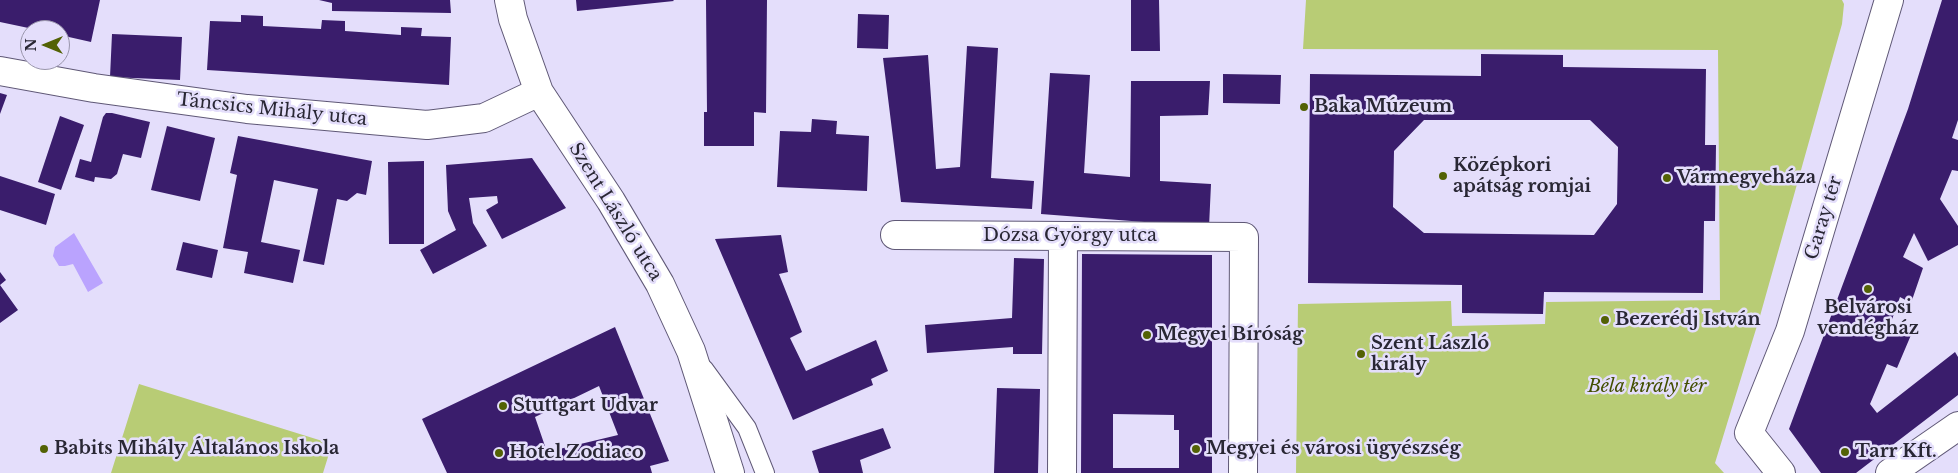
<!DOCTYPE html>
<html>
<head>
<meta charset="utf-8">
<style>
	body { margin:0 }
	#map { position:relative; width:1958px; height:473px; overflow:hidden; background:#e4defb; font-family:"Libre Baskerville",serif }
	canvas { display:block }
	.north { position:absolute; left:20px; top:20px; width:50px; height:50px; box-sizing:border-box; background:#e4defb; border:1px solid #9995ab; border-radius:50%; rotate:270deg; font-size:14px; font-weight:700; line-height:20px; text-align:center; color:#292734 }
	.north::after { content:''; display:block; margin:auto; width:18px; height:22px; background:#536205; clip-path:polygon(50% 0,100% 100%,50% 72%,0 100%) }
</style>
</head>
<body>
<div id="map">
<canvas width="1958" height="473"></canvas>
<div class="north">N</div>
</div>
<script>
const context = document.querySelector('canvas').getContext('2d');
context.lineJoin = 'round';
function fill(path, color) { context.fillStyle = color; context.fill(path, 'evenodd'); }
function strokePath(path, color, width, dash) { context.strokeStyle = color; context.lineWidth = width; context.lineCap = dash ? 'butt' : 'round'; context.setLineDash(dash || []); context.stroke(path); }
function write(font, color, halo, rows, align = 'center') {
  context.font = font + ' "Libre Baskerville",serif'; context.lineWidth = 5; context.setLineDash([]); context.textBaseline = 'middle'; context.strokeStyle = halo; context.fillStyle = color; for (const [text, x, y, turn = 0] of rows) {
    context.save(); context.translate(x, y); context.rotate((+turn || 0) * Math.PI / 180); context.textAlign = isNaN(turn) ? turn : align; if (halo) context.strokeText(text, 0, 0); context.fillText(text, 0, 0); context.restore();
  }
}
const green = new Path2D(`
	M1306,0H1842L1844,4L1842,24L1760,316L1715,463L1724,473H1296L1298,304L1451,301L1452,326L1545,324L1546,302L1720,300L1718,50L1303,49Z
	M139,384L332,444L323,473H111Z`);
const water = new Path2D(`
	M74,233L103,283L88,292L73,264L65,266H59L53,256L55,247Z`);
const building = new Path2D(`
	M0,0H100L91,42L60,35V30H38L0,22Z
	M319,0H450L451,13L332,11V3Z
	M576,0H673L674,1L577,11Z
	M706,0H767L766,113L754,112V146H704V112H707Z
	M1131,0H1159L1160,51H1131Z
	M1942,0H1958V120L1952,138L1958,140V171L1952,170L1940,199L1958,226V245L1928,261L1914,233L1903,257L1923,268L1911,303L1900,297L1890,325L1911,335L1897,368L1887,364L1870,404L1877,413L1955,352L1958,357V395L1856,473H1821L1789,429L1908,109Z
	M858,14L889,15L888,49L857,48Z
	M241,15L263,16V26L321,29L322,20L345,21V31L401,35V27L422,28L421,36L451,37L449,85L207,70L210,21L241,22Z
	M112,34L182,37L180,80L110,77Z
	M967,46L998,48L991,178L1034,181L1032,209L901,202L883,58L928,55L936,169L960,167Z
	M1481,54L1563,55V67L1706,69L1705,145H1716L1715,221H1704L1703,293L1544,292L1543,314L1462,313V285L1308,283L1310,74L1481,76ZM1424,120H1590L1618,147L1617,204L1594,235L1424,233L1393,207L1394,151Z
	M1050,73L1090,75L1084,173L1130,177L1131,81H1210L1208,115L1160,116V181L1211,184L1209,227L1041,214Z
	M1223,74L1281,75L1280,104L1223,103Z
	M0,93L7,95L0,114Z
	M106,113H112L150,122L141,158L123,154L117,174L111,179L95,177L94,182L75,177L80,159L91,162L103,117Z
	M60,116L84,125L61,190L38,182Z
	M812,119L837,121L836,134L869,136L867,191L777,187L780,131L811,132Z
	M167,126L215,138L200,201L151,190Z
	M238,136L372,161L366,195L357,193L347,201L337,199L324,265L303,261L318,189L274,180L261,242L300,250L293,283L244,273L248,252L223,248L237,175L230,173Z
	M532,158L566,208L502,239L486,210L498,203L497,196L469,198L473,223L487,246L433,274L420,250L456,230L448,211L446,165Z
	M424,161V244H389L388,162Z
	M0,176L55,194L46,225L0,210Z
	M781,235L788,272L779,274L802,332L790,338L806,371L876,340L888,371L871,379L873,385L793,420L715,239Z
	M183,242L218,250L212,278L176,270Z
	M1082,254L1212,255V473H1081ZM1113,414L1174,415V430H1179V468H1113Z
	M1014,258L1044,259L1042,354H1013V347L927,353L925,325L1012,318Z
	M0,272L6,280L0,285L18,310L0,323Z
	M615,327L669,461L650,466L652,473H447L422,419ZM599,386L618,435L547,452L535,417Z
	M997,388L1040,389L1038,473H994Z
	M883,428L891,448L860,460L863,473H819L812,451Z`);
const lane = new Path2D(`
	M704,369L747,428L765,473`);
const street = new Path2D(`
	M509,0L513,19L539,92L611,201L660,284L691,351L730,473
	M0,71L94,88L247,109L427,125L484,118L539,92
	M895,235L1244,237L1243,473
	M1062,473L1063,237
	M1781,473L1749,433L1790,331L1889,0
	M1890,473L1958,426`);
const markers = [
	[1304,107,5,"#536205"],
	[1443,176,5,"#536205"],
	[1667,178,5,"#536205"],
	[1868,289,5,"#536205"],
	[1605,320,5,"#536205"],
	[1147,335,5,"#536205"],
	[1361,354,5,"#536205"],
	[503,406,5,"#536205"],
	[44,449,5,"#536205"],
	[1196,449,5,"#536205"],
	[1845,452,5,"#536205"],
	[499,453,5,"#536205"]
];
const poiNames = [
	["Baka Múzeum",1314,107],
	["Középkori",1453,166],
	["apátság romjai",1453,187],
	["Vármegyeháza",1677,178],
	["Belvárosi",1868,308,"center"],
	["vendégház",1868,329,"center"],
	["Bezerédj István",1615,320],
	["Megyei Bíróság",1157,335],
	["Szent László",1371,344],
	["király",1371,365],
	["Stuttgart Udvar",513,406],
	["Babits Mihály Általános Iskola",54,449],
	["Megyei és városi ügyészség",1206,449],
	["Tarr Kft.",1855,452],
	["Hotel Zodiaco",509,453]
];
const streetNames = [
	["Táncsics Mihály utca",272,110,6],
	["Szent László utca",615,212,58],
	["Garay tér",1824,218,-73],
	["Dózsa György utca",1070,236]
];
const parkNames = [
	["Béla király tér",1647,387]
];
fill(green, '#b8cc75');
fill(water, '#baa3fe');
fill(building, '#3a1d6c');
strokePath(lane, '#5f5876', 20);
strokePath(street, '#5f5876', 30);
strokePath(lane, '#fff', 18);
strokePath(street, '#fff', 28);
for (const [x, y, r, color] of markers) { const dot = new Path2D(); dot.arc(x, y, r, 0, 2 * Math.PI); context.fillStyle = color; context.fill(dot); strokePath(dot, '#e4defb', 2); }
write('bold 18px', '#292734', '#e4defb', poiNames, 'left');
write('18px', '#292734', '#e4defb', streetNames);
write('italic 18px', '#434f00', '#e4defb', parkNames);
</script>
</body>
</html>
